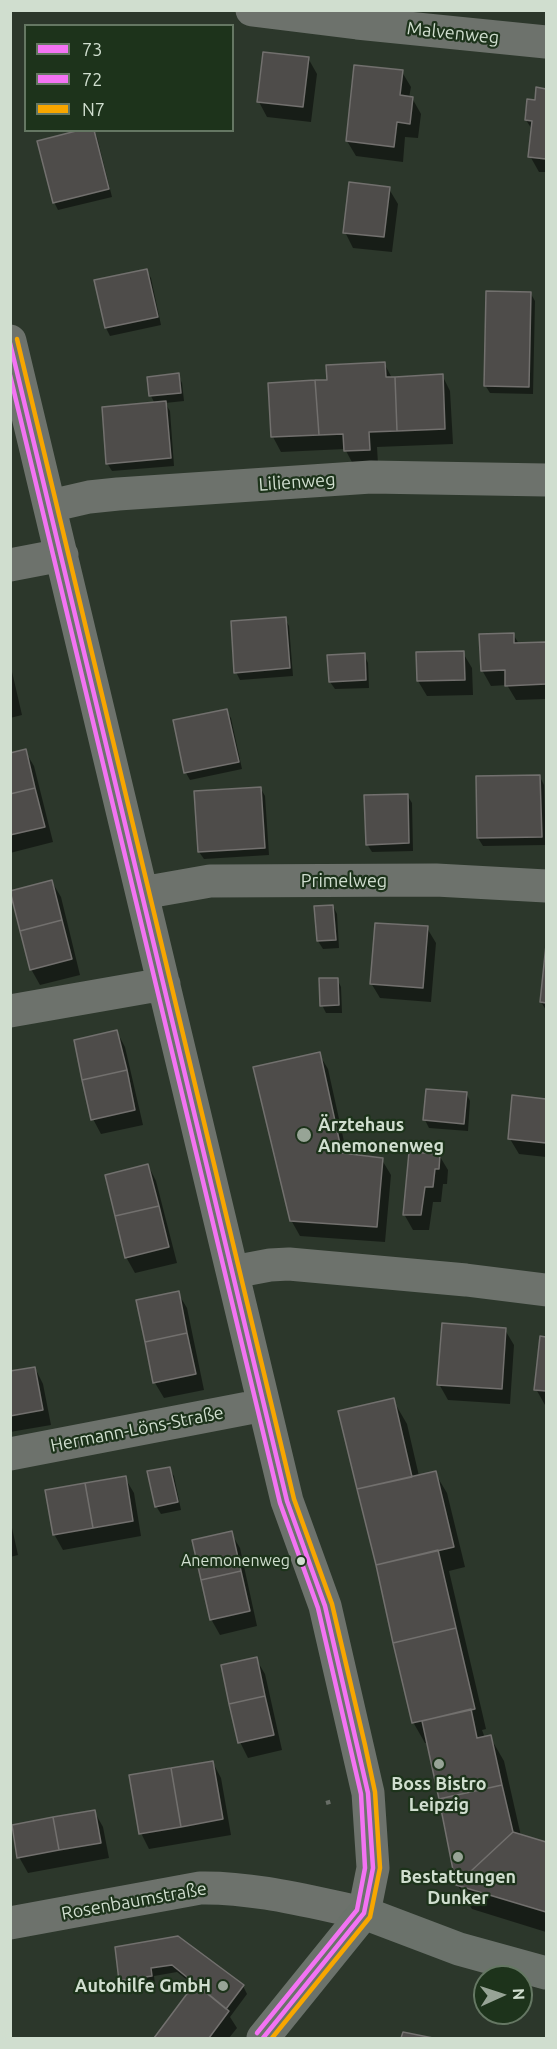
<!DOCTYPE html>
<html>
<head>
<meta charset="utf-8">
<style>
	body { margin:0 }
	#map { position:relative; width:557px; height:2049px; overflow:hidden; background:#2c372b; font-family:Ubuntu,sans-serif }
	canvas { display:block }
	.frame { position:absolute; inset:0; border:12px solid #d0decf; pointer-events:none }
	.legend { position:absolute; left:24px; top:24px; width:210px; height:108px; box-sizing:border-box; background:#1d331b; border:2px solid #657763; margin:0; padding:8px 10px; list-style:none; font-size:18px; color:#d0decf }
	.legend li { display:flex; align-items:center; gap:12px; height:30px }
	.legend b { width:30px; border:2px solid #657763 }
	.north { position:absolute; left:473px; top:1965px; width:60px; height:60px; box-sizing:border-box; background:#1d331b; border:2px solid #657763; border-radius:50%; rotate:87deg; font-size:16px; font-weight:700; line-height:24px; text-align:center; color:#d0decf }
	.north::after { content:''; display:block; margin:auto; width:21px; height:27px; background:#97a496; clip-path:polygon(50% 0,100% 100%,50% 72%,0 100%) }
</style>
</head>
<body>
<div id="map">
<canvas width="557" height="2049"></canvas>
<div class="frame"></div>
<ul class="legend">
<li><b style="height:8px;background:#f373f3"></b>73</li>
<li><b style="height:8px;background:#f373f3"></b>72</li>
<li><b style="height:8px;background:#f7a600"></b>N7</li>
</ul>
<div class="north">N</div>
</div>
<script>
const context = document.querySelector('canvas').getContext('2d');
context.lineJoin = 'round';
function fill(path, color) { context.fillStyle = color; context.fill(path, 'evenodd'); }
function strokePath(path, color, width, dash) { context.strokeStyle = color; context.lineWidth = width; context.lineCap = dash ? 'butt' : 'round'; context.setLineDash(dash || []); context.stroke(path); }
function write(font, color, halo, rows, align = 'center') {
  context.font = font + ' Ubuntu,sans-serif'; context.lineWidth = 4.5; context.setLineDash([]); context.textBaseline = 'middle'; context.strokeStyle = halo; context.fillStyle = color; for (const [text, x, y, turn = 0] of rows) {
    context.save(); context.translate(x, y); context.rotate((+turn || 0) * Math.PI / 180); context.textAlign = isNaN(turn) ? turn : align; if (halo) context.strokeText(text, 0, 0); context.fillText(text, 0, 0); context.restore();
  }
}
const shadow = new Path2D(`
	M308,58L317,74L311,122L267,117L259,102Z
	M402,72L411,87L409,98H412L421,114L418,138L405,137L403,162L356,156L347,141Z
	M538,89L546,90V172H539L530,156L533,131L526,120L537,102Z
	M94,130L97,137L112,197L58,210L54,202Z
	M389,189L398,204L392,252L353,248L345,232Z
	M146,270L151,278L161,325L110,336L106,328L96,281Z
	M531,294L535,301L533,394L490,393L485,385Z
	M384,363L392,378L442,375L450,391L453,444L377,447L378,464L354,466L345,449L281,452L273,437L328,381Z
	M178,375L182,383L184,401L165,403L170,411L174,466L112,471L107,463L155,404L151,396L149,378Z
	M285,619L289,626L293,676L240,680L236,672Z
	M513,634L519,644H546V699L516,700L507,685L491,686L482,670Z
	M463,653L472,668L473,695L427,696L418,681V654Z
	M364,655L368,663L369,688L335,689L330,682Z
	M10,663L22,715L10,718Z
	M226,711L231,718L242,769L190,780L186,773Z
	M25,751L34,766L53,842L10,853V754Z
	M540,777L544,785L546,845L483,846L478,838L477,778Z
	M261,789L265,796L269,855L204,859L199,852Z
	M407,795L412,803L413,851L372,852L367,844Z
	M52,882L61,897L80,975L40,985L31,969Z
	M333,906L337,914L339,948L323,949L318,941Z
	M427,928L436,943L431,1002L380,998L371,983Z
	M546,953V1010L541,1002Z
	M337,979L341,987L342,1013H326L322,1005Z
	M117,1032L125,1047L143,1125L101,1134L93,1119Z
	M319,1054L328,1069L347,1155L382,1160L391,1175L385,1242L300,1236L291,1220Z
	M466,1093L470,1101L468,1131L429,1128L425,1120Z
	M514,1097L546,1100V1157L519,1154L510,1139Z
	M439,1155L448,1170L447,1184H443L441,1202H433L429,1230H413L404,1214Z
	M148,1165L156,1181L177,1263L135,1273L126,1257Z
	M178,1293L187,1308L204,1390L164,1398L155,1383L138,1301Z
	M505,1330L514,1345L510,1404L448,1400L439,1384Z
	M541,1338L546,1339V1405H545L536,1389Z
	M35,1368L43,1384L51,1425L10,1432V1373Z
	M393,1400L407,1424L419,1476L435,1473L447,1493L465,1567L449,1571L486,1729L482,1730L485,1738L490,1737L504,1761L521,1836L546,1844V1932L472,1909L457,1884L428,1743H425L413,1722Z
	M169,1468L174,1476L181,1510L161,1514L156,1506Z
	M125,1478L134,1493L141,1536L63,1550L54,1534Z
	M10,1519L18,1555L10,1557Z
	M231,1533L240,1548L257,1626L220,1635L211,1619Z
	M256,1659L265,1674L282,1750L248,1758L240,1742Z
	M213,1763L221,1778L231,1835L149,1849L141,1833Z
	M94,1811L103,1827L109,1858L28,1873L19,1857Z
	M116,1948L243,1986L247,1994L230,2017L237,2028L229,2038H156L195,1986L177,1972L154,1976L155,1984L125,1988L121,1980Z`);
const building = new Path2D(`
	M263,52L309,57L303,107L257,102Z
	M354,65L403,70L400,95L413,97L410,124L397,122L394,147L346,141Z
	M536,87L546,89V159L528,157L532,121L525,120L527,99L535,100Z
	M80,130H94L109,189L53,203L37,141Z
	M349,182L390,187L384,237L343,233Z
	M147,269L158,317L105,328L94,280Z
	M486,291L531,292L529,387L484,386Z
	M385,362L386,377H395L397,431L369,432L370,450L344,451L343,434L319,435L315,380H327L326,365Z
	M179,373L181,393L149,396L147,377Z
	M443,374L445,429L397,431L395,377Z
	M315,380L319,435L271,437L268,383Z
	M166,401L171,458L106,464L102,407Z
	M286,617L290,668L234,673L231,621Z
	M514,633V643L546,642V684L505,686V670L481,671L479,634Z
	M464,651L465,680L417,681L416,652Z
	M365,653L366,680L329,682L327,655Z
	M227,709L239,762L184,773L173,720Z
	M26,749L35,788L10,794V753Z
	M540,775L542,837L477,838L476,776Z
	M261,787L265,848L198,852L194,791Z
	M35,788L45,827L10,835V794Z
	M408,794L409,843L366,845L364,795Z
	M52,880L62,920L20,931L10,891Z
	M333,905L336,940L317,941L314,906Z
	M62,920L72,959L30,970L20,931Z
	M375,923L428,926L423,988L370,984Z
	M546,945V1003L540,1002Z
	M319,978H338L339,1005L320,1006Z
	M117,1030L127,1070L82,1080L74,1040Z
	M320,1052L342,1153L383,1158L377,1227L290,1221L253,1067Z
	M127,1070L135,1110L91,1120L82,1080Z
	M426,1089L467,1092L464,1124L423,1120Z
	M512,1095L546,1099V1143L508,1139Z
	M409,1152L440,1154L439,1169H435L433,1187H425L421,1215H403Z
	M148,1164L159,1206L115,1216L105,1175Z
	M159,1206L169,1247L125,1258L115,1216Z
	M179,1291L187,1333L145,1342L136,1300Z
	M442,1323L506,1328L502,1389L437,1385Z
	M187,1333L196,1374L153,1383L145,1342Z
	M540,1336L546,1337V1391L534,1390Z
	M35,1367L43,1410L10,1416V1371Z
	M394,1398L412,1477L357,1489L338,1411Z
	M170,1467L178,1502L155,1507L147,1471Z
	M436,1471L454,1547L376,1565L357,1489Z
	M126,1476L133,1521L93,1528L85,1483Z
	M85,1483L93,1528L53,1535L45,1490Z
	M232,1531L241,1571L201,1580L192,1540Z
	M438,1550L456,1628L393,1643L376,1565Z
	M241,1571L250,1611L210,1620L201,1580Z
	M456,1628L475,1709L412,1723L393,1643Z
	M257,1657L265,1696L229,1704L221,1665Z
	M265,1696L274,1735L238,1743L229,1704Z
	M471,1709L477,1738L491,1735L502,1785L439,1799L422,1721Z
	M213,1761L223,1819L181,1827L171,1768Z
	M171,1768L181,1827L139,1834L129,1775Z
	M502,1785L513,1832L456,1885L439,1799Z
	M95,1810L101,1843L59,1850L53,1817Z
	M53,1817L59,1850L17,1858L12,1825Z
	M513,1832L546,1842V1912L456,1885Z
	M178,1936L244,1985L226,2009L172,1965L151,1968L152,1976L119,1981L115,1947Z
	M195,1983L229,2011L209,2038H154Z
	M403,2032L433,2038H401Z`);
const path = new Path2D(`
	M400,1785L420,1781
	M326,1803L333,1801`);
const minor = new Path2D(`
	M252,10L357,23L546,42
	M10,341L287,1501L325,1606L368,1793L373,1868L364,1913C310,1902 255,1887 200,1888L10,1923
	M50,506L89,497L118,494L371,477L546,480
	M10,565L62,555
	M142,893L210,881L436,880L546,886
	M10,1011L164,984
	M233,1272L270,1265L289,1264L466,1280L546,1290
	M10,1454L264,1405`);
const major = new Path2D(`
	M263,2038L364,1913L459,1949L546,1973`);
const bus1 = new Path2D(`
	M10,343L287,1501L325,1606L368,1793L373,1868L364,1913L263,2038`);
const bus2 = new Path2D(`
	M10,375L280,1503L318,1608L361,1794L365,1868L357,1910L257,2033`);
const bus3 = new Path2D(`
	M17,339L294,1499L332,1604L365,1745L375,1792L380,1868L370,1917L272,2038`);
const markers = [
	[304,1135,8,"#97a496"],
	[301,1561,5,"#d0decf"],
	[439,1764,6,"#97a496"],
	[458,1857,6,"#97a496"],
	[223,1986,6,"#97a496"]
];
const busNames = [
	["Anemonenweg",290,1561]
];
const streetNames = [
	["Malvenweg",453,33,6],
	["Lilienweg",297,482,-4],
	["Primelweg",344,881],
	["Hermann-Löns-Straße",137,1429,-11],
	["Rosenbaumstraße",134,1901,-10]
];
const poiNames = [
	["Ärztehaus",318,1125,"left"],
	["Anemonenweg",318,1146,"left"],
	["Boss Bistro",439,1784],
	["Leipzig",439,1805],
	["Bestattungen",458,1877],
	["Dunker",458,1898],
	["Autohilfe GmbH",211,1986,"right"]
];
fill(shadow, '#0007');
fill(building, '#4e4c4a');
strokePath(building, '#72706e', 1.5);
strokePath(path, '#686e67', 4, [4.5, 3]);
strokePath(minor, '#6d726c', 33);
strokePath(major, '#6b726b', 33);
strokePath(bus1, '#f373f3', 4.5);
strokePath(bus2, '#f373f3', 4.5);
strokePath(bus3, '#f7a600', 4.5);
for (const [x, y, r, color] of markers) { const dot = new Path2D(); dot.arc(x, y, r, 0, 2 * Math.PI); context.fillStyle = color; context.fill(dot); strokePath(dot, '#1d331b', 2); }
write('16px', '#d0decf', '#1d331b', busNames, 'right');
write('18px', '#d0decf', '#1d331b', streetNames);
write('bold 18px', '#d0decf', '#1d331b', poiNames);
</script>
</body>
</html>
